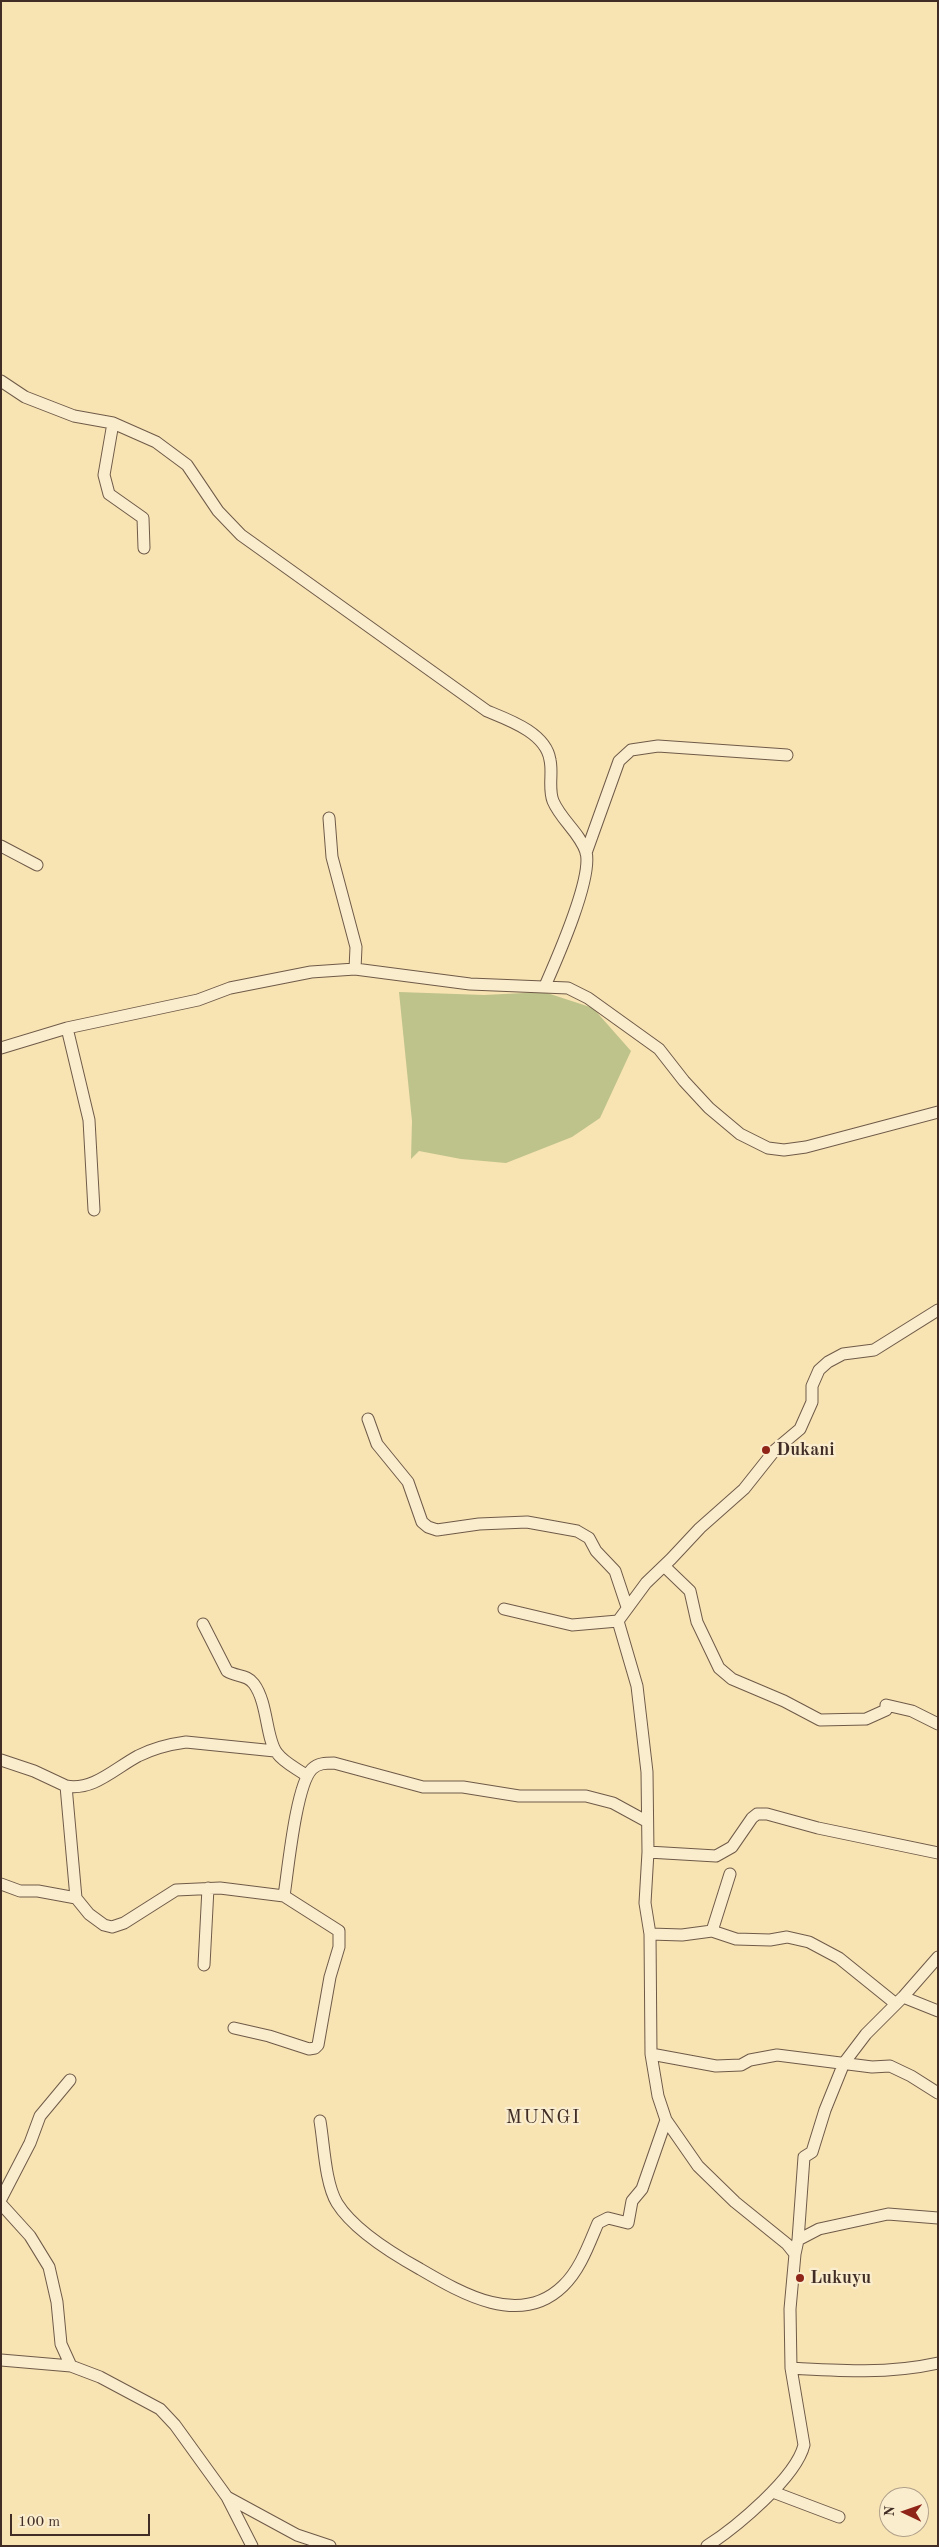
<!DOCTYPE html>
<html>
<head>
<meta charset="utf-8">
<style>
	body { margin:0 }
	#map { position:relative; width:939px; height:2547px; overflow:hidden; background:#f8e3b3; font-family:"Old Standard TT",serif }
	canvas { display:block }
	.frame { position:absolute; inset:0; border:2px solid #412d25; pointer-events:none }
	.north { position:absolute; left:879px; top:2487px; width:50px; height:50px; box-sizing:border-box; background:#faedce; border:1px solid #b0a08a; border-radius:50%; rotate:273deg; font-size:14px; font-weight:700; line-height:20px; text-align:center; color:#412d25 }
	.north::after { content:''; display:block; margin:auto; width:18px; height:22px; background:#8f2418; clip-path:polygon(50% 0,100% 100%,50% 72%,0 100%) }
	.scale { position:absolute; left:10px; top:2514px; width:140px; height:22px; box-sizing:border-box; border:2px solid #412d25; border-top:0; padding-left:6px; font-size:15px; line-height:18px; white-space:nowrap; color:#412d25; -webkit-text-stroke:4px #faedce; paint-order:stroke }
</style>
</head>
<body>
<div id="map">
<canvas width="939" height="2547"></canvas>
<div class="frame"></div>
<div class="north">N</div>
<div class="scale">100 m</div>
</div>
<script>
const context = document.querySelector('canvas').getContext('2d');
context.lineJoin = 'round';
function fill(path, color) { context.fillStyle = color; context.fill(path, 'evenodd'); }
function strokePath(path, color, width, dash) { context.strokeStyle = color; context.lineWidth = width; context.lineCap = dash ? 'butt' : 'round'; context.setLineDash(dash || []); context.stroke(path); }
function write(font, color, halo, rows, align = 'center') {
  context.font = font + ' "Old Standard TT",serif'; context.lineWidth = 4.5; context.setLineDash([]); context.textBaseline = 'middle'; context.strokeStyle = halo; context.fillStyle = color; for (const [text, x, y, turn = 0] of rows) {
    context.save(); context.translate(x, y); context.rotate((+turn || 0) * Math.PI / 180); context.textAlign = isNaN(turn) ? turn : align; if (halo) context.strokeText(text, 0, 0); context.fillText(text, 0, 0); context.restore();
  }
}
const green = new Path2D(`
	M399,992L484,995L544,992L593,1008L631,1051L600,1118L572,1137L506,1163L461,1159L419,1151L411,1159L412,1121Z`);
const street = new Path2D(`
	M1,381L25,397L74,416L113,423L156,442L187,465L218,511L241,535L487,711C509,720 546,733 550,760C553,773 548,788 553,801C561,820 580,833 586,852C593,878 556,961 545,986
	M113,423L104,475L109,494L143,518L144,548
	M329,818L332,857L356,947L355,969
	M1,846L37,865
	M586,853L619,761L631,750L658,746L787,755
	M67,1028L89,1120L94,1210
	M1,1048L67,1028L198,1000L230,988L311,972L355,969L470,984L568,988L588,998L659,1049L684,1081L709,1108L740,1134L768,1148L784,1150L806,1147L938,1112
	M368,1419L377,1444L408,1482L422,1522L428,1527L437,1530L479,1524L527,1522L577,1531L589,1538L596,1551L615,1571L627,1607
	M664,1566L690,1591L697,1622L719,1668L732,1679L784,1701L820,1720L866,1719L886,1710V1705L912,1711L938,1724
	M504,1609L572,1625L618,1621
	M203,1624L227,1671C236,1677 247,1674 254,1684C268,1703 266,1740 277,1753C284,1763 298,1769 307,1776
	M1,1760L34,1771L66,1786L76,1898L89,1914L104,1925L112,1927L124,1923L176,1890L220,1888L284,1896L339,1931V1947L330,1977L318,2045L315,2048L309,2049L269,2036L234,2028
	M66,1786C93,1791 114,1769 138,1756C152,1749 171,1744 186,1742L275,1751
	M648,1852L716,1856L732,1847L752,1818L757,1814H767L818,1828L938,1853
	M1,1884L20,1891H38L76,1898
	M284,1896C288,1870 296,1785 312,1769C318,1763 326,1763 334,1763L423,1787H463L519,1796H586L613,1803L646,1821
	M712,1931L730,1874
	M650,1934L682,1935L712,1931L736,1939L770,1940L787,1937L809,1942L839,1958L896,2004
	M204,1965L208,1888
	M903,1997L938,2011
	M651,2054L716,2066L741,2065L750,2060L777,2055L872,2067L890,2066L911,2076L938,2093
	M320,2121C324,2144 325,2183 337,2203C353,2229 393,2254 420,2269C461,2293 520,2328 563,2286C580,2270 589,2244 598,2223L608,2218L628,2223L632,2201L642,2189L666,2120
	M1,2199L30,2143L40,2116L70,2080
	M1,2204L30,2236L49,2267L57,2302L61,2344L71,2366
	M798,2240L819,2229L888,2214L938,2218
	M795,2254L798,2240L804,2157L812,2152L825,2110L844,2063L866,2034L903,1997L938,1957
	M1,2360L71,2366L100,2377L160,2409L175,2425L227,2497L252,2546
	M791,2368C840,2371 889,2374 938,2363
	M773,2492L839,2517
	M227,2497L297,2535L330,2546
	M707,2546C735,2528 796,2478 804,2445L791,2368L790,2309L795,2254L787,2244L735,2202L698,2166L666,2120L658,2096L651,2054L650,1934L645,1903L648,1852L647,1772L637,1686L618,1621L646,1583L671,1559L700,1528L744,1489L775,1450L800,1429L812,1402V1386L819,1370L828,1362L843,1354L874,1350L938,1310`);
const markers = [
	[766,1450,5,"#8f2418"],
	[800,2278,5,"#8f2418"]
];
const poiNames = [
	["Dukani",776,1450],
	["Lukuyu",810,2278]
];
const quarterNames = [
	["MUNGI",543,2118]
];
fill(green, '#bec38b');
strokePath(street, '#6f5a48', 13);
strokePath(street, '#faedce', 11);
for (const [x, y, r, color] of markers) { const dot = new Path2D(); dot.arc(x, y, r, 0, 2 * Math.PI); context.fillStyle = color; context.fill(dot); strokePath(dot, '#faedce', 2); }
write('bold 18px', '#412d25', '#faedce', poiNames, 'left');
context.letterSpacing = '1px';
write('20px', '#412d25', '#faedce', quarterNames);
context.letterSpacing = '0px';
</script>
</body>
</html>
